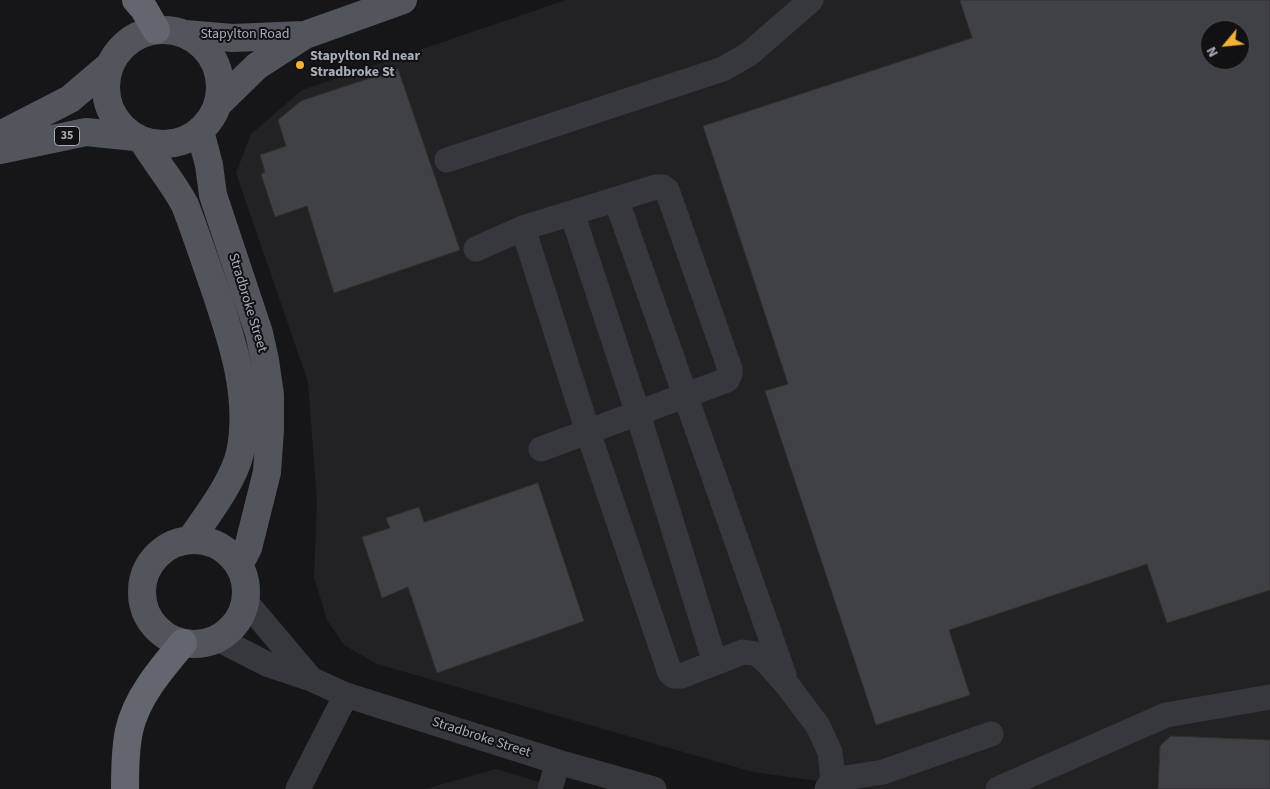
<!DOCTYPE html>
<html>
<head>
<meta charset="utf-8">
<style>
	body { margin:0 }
	#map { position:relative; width:1270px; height:789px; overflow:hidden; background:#161618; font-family:"Source Sans 3",sans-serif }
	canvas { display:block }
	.north { position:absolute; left:1200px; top:20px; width:50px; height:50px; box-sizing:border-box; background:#111113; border:1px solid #4d4f55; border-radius:50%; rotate:242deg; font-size:14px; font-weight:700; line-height:20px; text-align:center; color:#a8adb8 }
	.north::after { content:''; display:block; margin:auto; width:18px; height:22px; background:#f2b134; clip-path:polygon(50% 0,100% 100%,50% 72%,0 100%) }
</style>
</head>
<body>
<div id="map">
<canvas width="1270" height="789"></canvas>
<div class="north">N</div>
</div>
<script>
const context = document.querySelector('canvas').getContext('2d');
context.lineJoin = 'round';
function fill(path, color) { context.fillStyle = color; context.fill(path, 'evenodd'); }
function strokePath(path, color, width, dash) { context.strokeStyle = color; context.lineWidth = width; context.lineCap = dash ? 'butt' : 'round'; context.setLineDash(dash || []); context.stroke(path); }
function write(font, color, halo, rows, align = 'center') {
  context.font = font + ' "Source Sans 3",sans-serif'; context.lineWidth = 4; context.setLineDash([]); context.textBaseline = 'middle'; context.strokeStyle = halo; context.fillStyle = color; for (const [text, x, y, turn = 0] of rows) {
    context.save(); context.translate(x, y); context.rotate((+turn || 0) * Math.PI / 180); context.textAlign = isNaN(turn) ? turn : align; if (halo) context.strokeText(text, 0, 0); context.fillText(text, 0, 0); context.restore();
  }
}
const built = new Path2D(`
	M566,0H1270V789H873L753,772L377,664L344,645L327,620L314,577L317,502L308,382L236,173L251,134L302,90ZM1210,30H1240V60H1210Z
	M496,769L563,789H425Z`);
const building = new Path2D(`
	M960,0H1270V590L1167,623L1147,564L949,630L970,695L876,725L765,391L788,384L703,126L972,38ZM1210,30H1240V60H1210Z
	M398,69L460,250L334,293L307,206L275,217L261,174L265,172L260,155L286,146L278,120L301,101Z
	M538,483L584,621L437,673L408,587L382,598L362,537L390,528L386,518L419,507L424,522Z
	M1171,736L1270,740V789H1158L1160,746Z`);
const minor = new Path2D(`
	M447,160L723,69L749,54L811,0
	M616,199L784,675
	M572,213L638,414L715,663
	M523,228L656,187H663L667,190L730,369V374L727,380L541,449
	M476,249L523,228L588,432L670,673L674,676H681L743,652L757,654L764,659L788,686L818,726L830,752L833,780
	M246,602L311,679
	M218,639L269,665L311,679L346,695L558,762L654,789
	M298,789L346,695
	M550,789L558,762
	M827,789L833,780L883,772L991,734
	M998,789L1166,715L1270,697`);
const major = new Path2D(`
	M106 87a57 57 0 1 1 114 0a57 57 0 1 1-114 0Z
	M185,34L233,38L303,35
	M219,103L257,66L305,35L403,0
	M200,131L209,165L213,195L259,333L265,360L270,395V430L267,472L248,548L239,565
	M0,135L70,99L110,65
	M143,141C156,163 173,182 185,205C195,231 204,258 213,284C231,337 252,396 240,453C233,482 208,514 191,539
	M0,150L86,132L135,137
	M142 592a52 52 0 1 1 104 0a52 52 0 1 1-104 0Z`);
const highway = new Path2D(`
	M136,0L144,9L156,30
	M125,789C125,770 125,750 129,731C136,698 161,669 183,643`);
const markers = [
	[300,65,5,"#f2b134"]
];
const shields = [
	[67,136,25]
];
const shieldNames = [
	["35",67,136]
];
const streetNames = [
	["Stapylton Road",245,35],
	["Stradbroke Street",247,303,73],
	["Stradbroke Street",481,738,18]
];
const poiNames = [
	["Stapylton Rd near",310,57],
	["Stradbroke St",310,73]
];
fill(built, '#222225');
fill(building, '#404145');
strokePath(building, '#303034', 1);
strokePath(minor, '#37383d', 25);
strokePath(major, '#53555c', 28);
strokePath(highway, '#63666e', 28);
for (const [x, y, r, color] of markers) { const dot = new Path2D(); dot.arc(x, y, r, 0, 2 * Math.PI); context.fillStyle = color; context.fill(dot); strokePath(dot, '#111113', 2); }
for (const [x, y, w] of shields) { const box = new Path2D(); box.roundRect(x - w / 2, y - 9.5, w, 19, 4); context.fillStyle = '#111113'; context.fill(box); strokePath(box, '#a8adb8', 1); }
write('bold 12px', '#a8adb8', null, shieldNames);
write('14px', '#a8adb8', '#111113', streetNames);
write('bold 14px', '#a8adb8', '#111113', poiNames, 'left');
</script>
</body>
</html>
